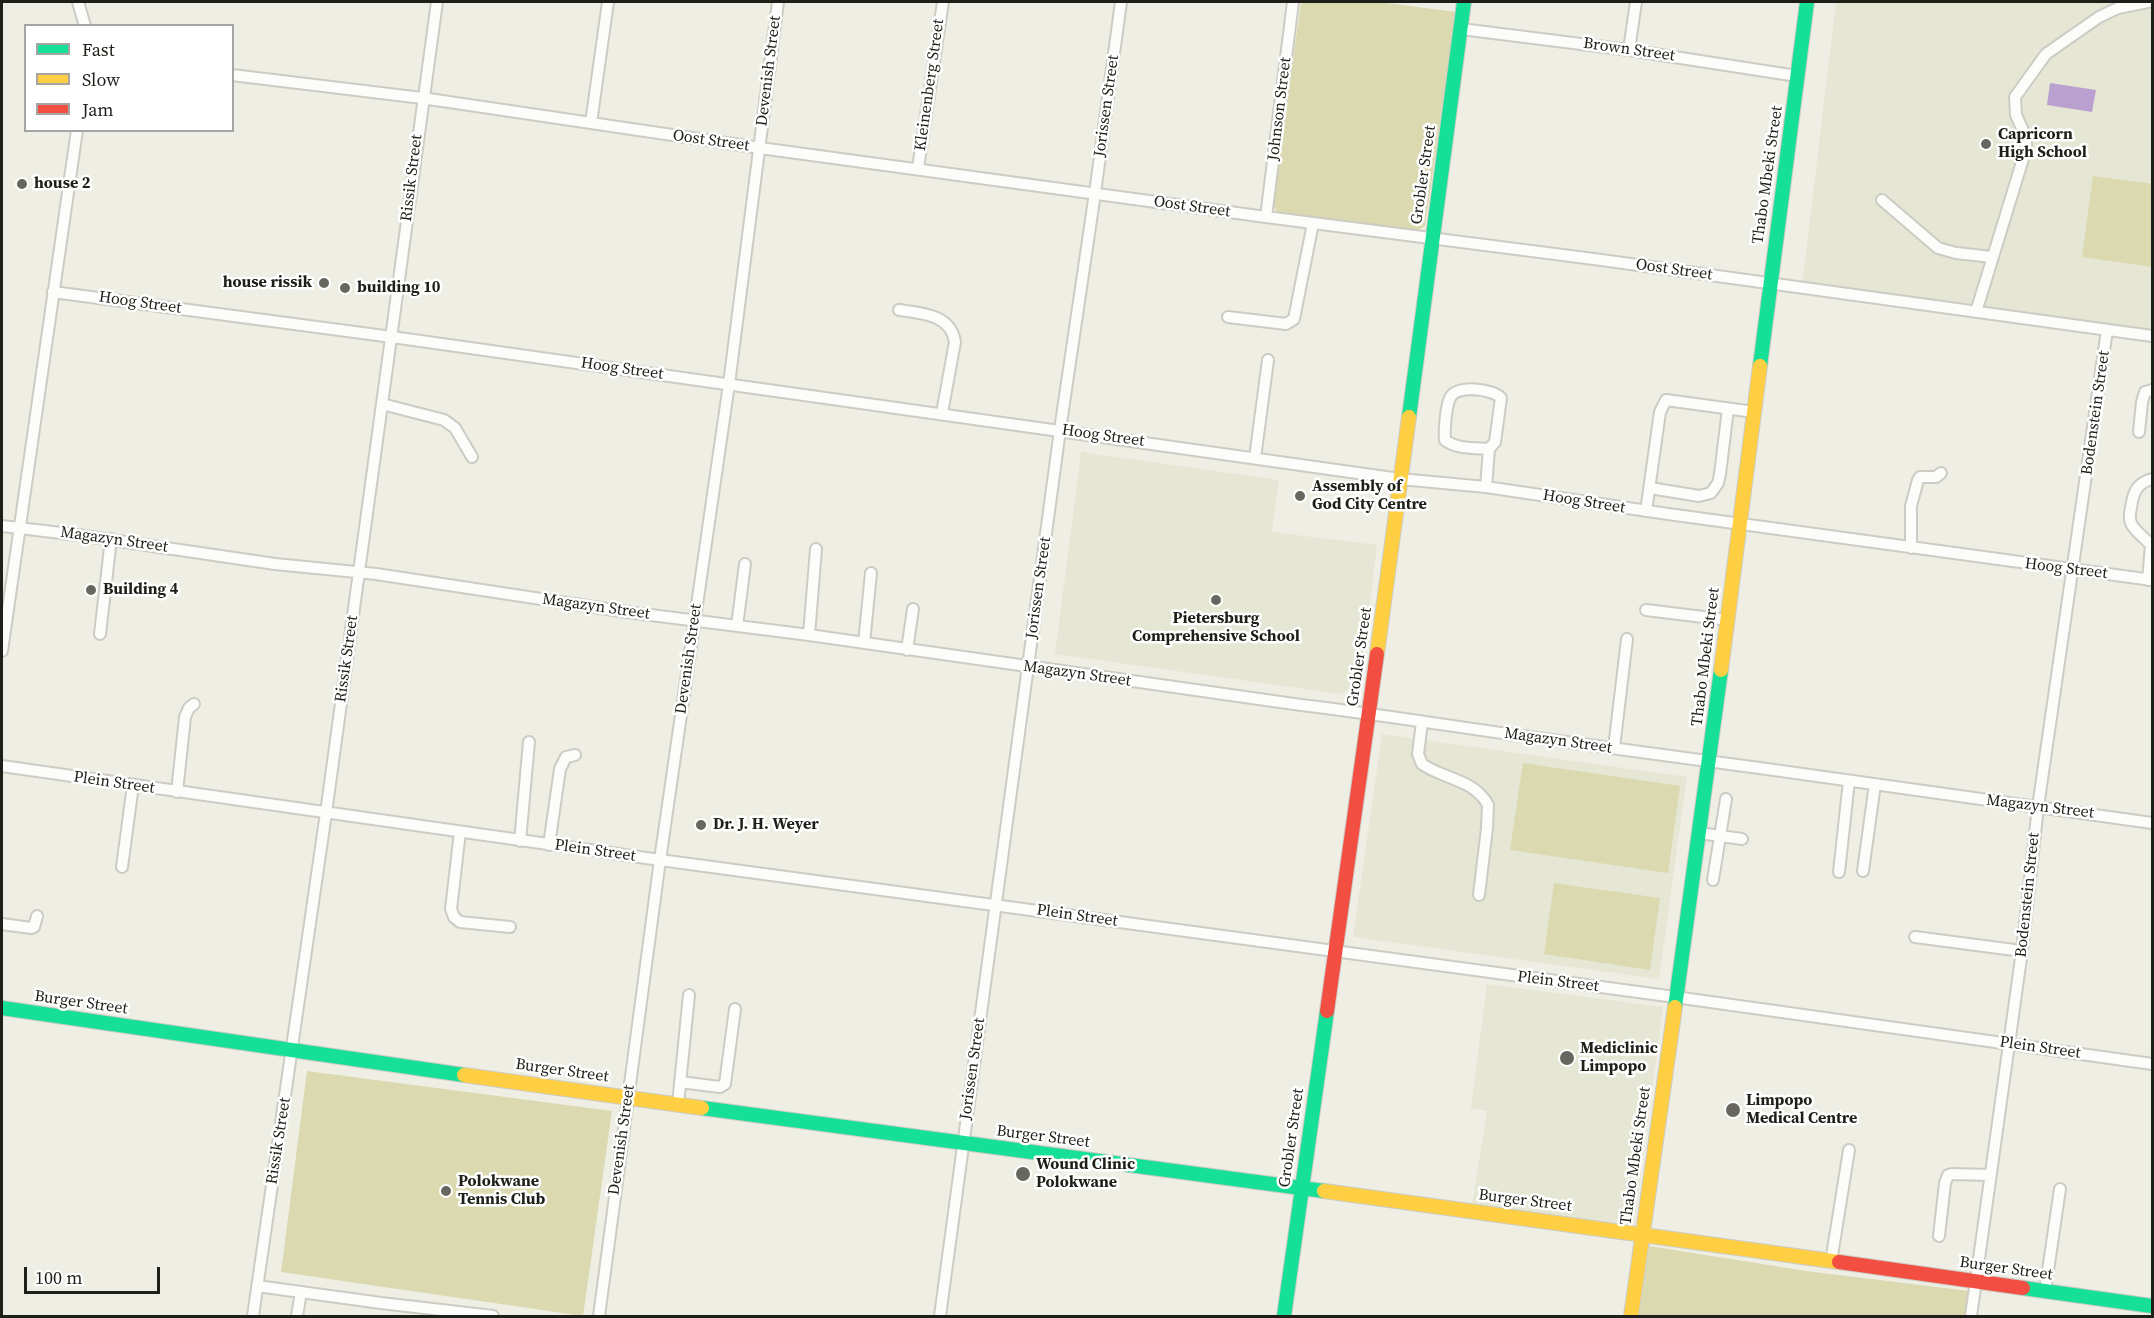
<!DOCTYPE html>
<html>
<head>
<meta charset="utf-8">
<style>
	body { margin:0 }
	#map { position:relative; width:2154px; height:1318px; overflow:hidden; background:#eeeee5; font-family:"Source Serif 4",serif }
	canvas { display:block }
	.frame { position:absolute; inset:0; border:3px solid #1f1f19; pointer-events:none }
	.legend { position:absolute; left:24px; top:24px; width:210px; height:108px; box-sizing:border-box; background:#fff; border:2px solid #a5a5a3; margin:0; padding:8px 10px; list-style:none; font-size:18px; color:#1f1f19 }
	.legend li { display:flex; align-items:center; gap:12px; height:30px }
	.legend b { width:30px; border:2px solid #a5a5a3 }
	.scale { position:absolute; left:24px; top:1267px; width:136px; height:27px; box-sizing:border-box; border:3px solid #1f1f19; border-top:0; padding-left:8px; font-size:18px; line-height:21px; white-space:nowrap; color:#1f1f19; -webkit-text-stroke:4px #fff; paint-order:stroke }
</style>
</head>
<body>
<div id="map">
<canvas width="2154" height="1318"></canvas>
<div class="frame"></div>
<ul class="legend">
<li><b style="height:8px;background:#16e098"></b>Fast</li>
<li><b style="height:8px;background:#ffcf43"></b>Slow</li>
<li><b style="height:8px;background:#f24e42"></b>Jam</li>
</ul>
<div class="scale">100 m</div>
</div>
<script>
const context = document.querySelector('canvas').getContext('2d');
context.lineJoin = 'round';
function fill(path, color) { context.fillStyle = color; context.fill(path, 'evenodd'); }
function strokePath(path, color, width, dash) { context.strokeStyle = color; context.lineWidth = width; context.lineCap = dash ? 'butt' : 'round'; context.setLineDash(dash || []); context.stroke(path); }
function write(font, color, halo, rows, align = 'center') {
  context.font = font + ' "Source Serif 4",serif'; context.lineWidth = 5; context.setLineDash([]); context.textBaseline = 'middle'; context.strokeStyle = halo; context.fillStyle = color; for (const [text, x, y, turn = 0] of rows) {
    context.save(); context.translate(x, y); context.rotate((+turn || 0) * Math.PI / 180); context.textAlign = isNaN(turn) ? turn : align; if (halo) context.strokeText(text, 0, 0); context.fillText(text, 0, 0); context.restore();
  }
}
const built = new Path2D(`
	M1836,2H2152V331L1802,286Z
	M1081,452L1279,480L1272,532L1377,545L1360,683L1341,694L1055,654Z
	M1382,734L1687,777L1659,979L1353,937Z
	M1487,984L1663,1007L1634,1228L1472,1205L1487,1111L1471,1108Z`);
const green = new Path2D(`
	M1301,2H1379L1456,12L1425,226L1414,233L1277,213L1273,204Z
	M2093,176L2152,184V267L2082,257Z
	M1523,763L1680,786L1668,873L1510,850Z
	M1554,883L1660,898L1650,970L1544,954Z
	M307,1071L612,1111L583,1316L281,1272Z
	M1649,1246L1806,1271L1969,1291L1965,1316H1639Z`);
const water = new Path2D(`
	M2050,83L2096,90L2092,112L2047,105Z`);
const street = new Path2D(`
	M78,2L85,26
	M1461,29L1629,50L1797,76
	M1629,50L1636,2
	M232,75L422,98L760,148L1266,217L1594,259L2152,336
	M591,123L608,2
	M918,168L943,2
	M1882,200L1938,248L1956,253L1992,257
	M1266,217L1293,2
	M53,292L392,337L1400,479L1486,487L1668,514L2152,580
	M899,310C920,313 951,314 955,342L942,413
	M1976,312L2026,149V137L2016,115L2015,97L2046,54L2099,17L2118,8L2148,2
	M1228,317L1286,324L1294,319L1313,223
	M382,404L444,420L455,428L472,457
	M2139,432L2142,402L2145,392L2152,390
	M1255,458L1268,360
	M1486,487L1489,449L1495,442L1501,398C1493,389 1456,384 1450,398C1446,406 1444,431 1445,440C1455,449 1476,448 1489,449
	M1650,488L1699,496L1711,493L1718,483L1720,474L1728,409
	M1646,511L1660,412L1666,400L1754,412
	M2,526L78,535L275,564L376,574L627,612L809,635L1301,705C1385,715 1468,729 1552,740C1752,767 1953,794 2152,823
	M1911,548V506L1918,480L1920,477H1936L1941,473
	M2148,580L2151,545C2145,538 2134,531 2131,523C2129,518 2130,512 2131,508C2133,492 2137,483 2152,479
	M1646,610L1728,620
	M737,626L745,564
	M100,634L111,539
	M809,635L816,549
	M864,643L871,573
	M907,650L913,609
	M2,651L77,130
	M1422,722L1418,754L1422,764C1443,779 1474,779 1488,805L1487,828L1479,895
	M1614,748L1627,639
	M2,766L660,860L1675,997L2152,1064
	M177,792L185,717L189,708L194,704
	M460,832L451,909L454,917L460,922L510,927
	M1699,833L1742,839
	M520,841L529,742
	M549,845L560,769L566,757L575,755
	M122,867L133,785
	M1863,871L1875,784
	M1839,872L1849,781
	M1713,880L1726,799
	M2,924L31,928L34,927L37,916
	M1915,937L2022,951
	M680,1082L720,1087L725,1084L735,1009
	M678,1104L689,995
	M1939,1236L1945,1183L1948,1175L1952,1174L1991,1175
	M1831,1262L1849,1150
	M257,1286L381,1303L493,1316
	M2045,1291L2060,1189
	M253,1316L326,813L437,2
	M297,1316L301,1292
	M599,1316L660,860L729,384L778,2
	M940,1316L1060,430L1095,193L1121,2
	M1971,1316L2022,951L2038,807L2107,330`);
const fast = new Path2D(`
	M1760,366L1807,2
	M1409,417L1464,2
	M1675,1007L1721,670
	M2,1008L464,1075
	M702,1108L1324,1191
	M2023,1288L2152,1306
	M1284,1316L1327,1011`);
const slow = new Path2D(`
	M1377,654L1409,417
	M1721,670L1760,366
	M464,1075L702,1108
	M1324,1191L1839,1262
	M1631,1316L1675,1007`);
const jam = new Path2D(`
	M1327,1011L1377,654
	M1839,1262L2023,1288`);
const markers = [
	[1986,144,6,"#676760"],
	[22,184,6,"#676760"],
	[324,283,6,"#676760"],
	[345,288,6,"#676760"],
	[1300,496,6,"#676760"],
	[91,590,6,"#676760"],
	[1216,600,6,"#676760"],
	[701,825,6,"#676760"],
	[1567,1058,8,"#676760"],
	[1733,1110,8,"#676760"],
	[1023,1174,8,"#676760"],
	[446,1191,6,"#676760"]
];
const streetNames = [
	["Brown Street",1629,50,8],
	["Devenish Street",769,71,-83],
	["Kleinenberg Street",930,85,-82],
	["Jorissen Street",1107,106,-82],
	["Johnson Street",1280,109,-83],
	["Oost Street",711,141,8],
	["Grobler Street",1424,175,-82],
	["Thabo Mbeki Street",1768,175,-82],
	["Rissik Street",412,178,-83],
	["Oost Street",1192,207,8],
	["Oost Street",1674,270,8],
	["Hoog Street",140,303,8],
	["Hoog Street",622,369,8],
	["Bodenstein Street",2096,413,-82],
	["Hoog Street",1103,436,8],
	["Hoog Street",1584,502,9],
	["Magazyn Street",114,540,8],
	["Hoog Street",2066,569,7],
	["Jorissen Street",1039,588,-82],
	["Magazyn Street",596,607,8],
	["Grobler Street",1360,657,-82],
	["Thabo Mbeki Street",1706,657,-83],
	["Rissik Street",347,659,-82],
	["Devenish Street",689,659,-82],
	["Magazyn Street",1077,674,8],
	["Magazyn Street",1558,741,8],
	["Plein Street",114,783,8],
	["Magazyn Street",2040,807,7],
	["Plein Street",595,851,8],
	["Bodenstein Street",2028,895,-84],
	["Plein Street",1077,916,8],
	["Plein Street",1558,982,7],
	["Burger Street",81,1003,8],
	["Plein Street",2040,1048,8],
	["Jorissen Street",973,1069,-82],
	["Burger Street",562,1071,8],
	["Burger Street",1043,1137,7],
	["Grobler Street",1292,1138,-82],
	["Devenish Street",622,1140,-82],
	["Rissik Street",279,1141,-81],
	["Thabo Mbeki Street",1636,1156,-82],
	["Burger Street",1525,1201,7],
	["Burger Street",2006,1269,8]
];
const poiNames = [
	["Capricorn",1998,135],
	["High School",1998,153],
	["house 2",34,184],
	["house rissik",312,283,"right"],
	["building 10",357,288],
	["Assembly of",1312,487],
	["God City Centre",1312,505],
	["Building 4",103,590],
	["Pietersburg",1216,619,"center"],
	["Comprehensive School",1216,637,"center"],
	["Dr. J. H. Weyer",713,825],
	["Mediclinic",1580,1049],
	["Limpopo",1580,1067],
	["Limpopo",1746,1101],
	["Medical Centre",1746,1119],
	["Wound Clinic",1036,1165],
	["Polokwane",1036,1183],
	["Polokwane",458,1182],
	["Tennis Club",458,1200]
];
fill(built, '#e6e6d4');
fill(green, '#dbd9b0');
fill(water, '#baa0cf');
strokePath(street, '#cccbc4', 14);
strokePath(fast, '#cccbc4', 16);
strokePath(slow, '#cccbc4', 16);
strokePath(jam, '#cccbc4', 16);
strokePath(street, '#fcfcfb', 10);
strokePath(fast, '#16e098', 14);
strokePath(slow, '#ffcf43', 14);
strokePath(jam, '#f24e42', 14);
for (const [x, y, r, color] of markers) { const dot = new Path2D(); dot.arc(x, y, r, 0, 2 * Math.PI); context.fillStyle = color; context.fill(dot); strokePath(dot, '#fff', 2); }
write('16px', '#1f1f19', '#fff', streetNames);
write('bold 16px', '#1f1f19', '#fff', poiNames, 'left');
</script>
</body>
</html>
